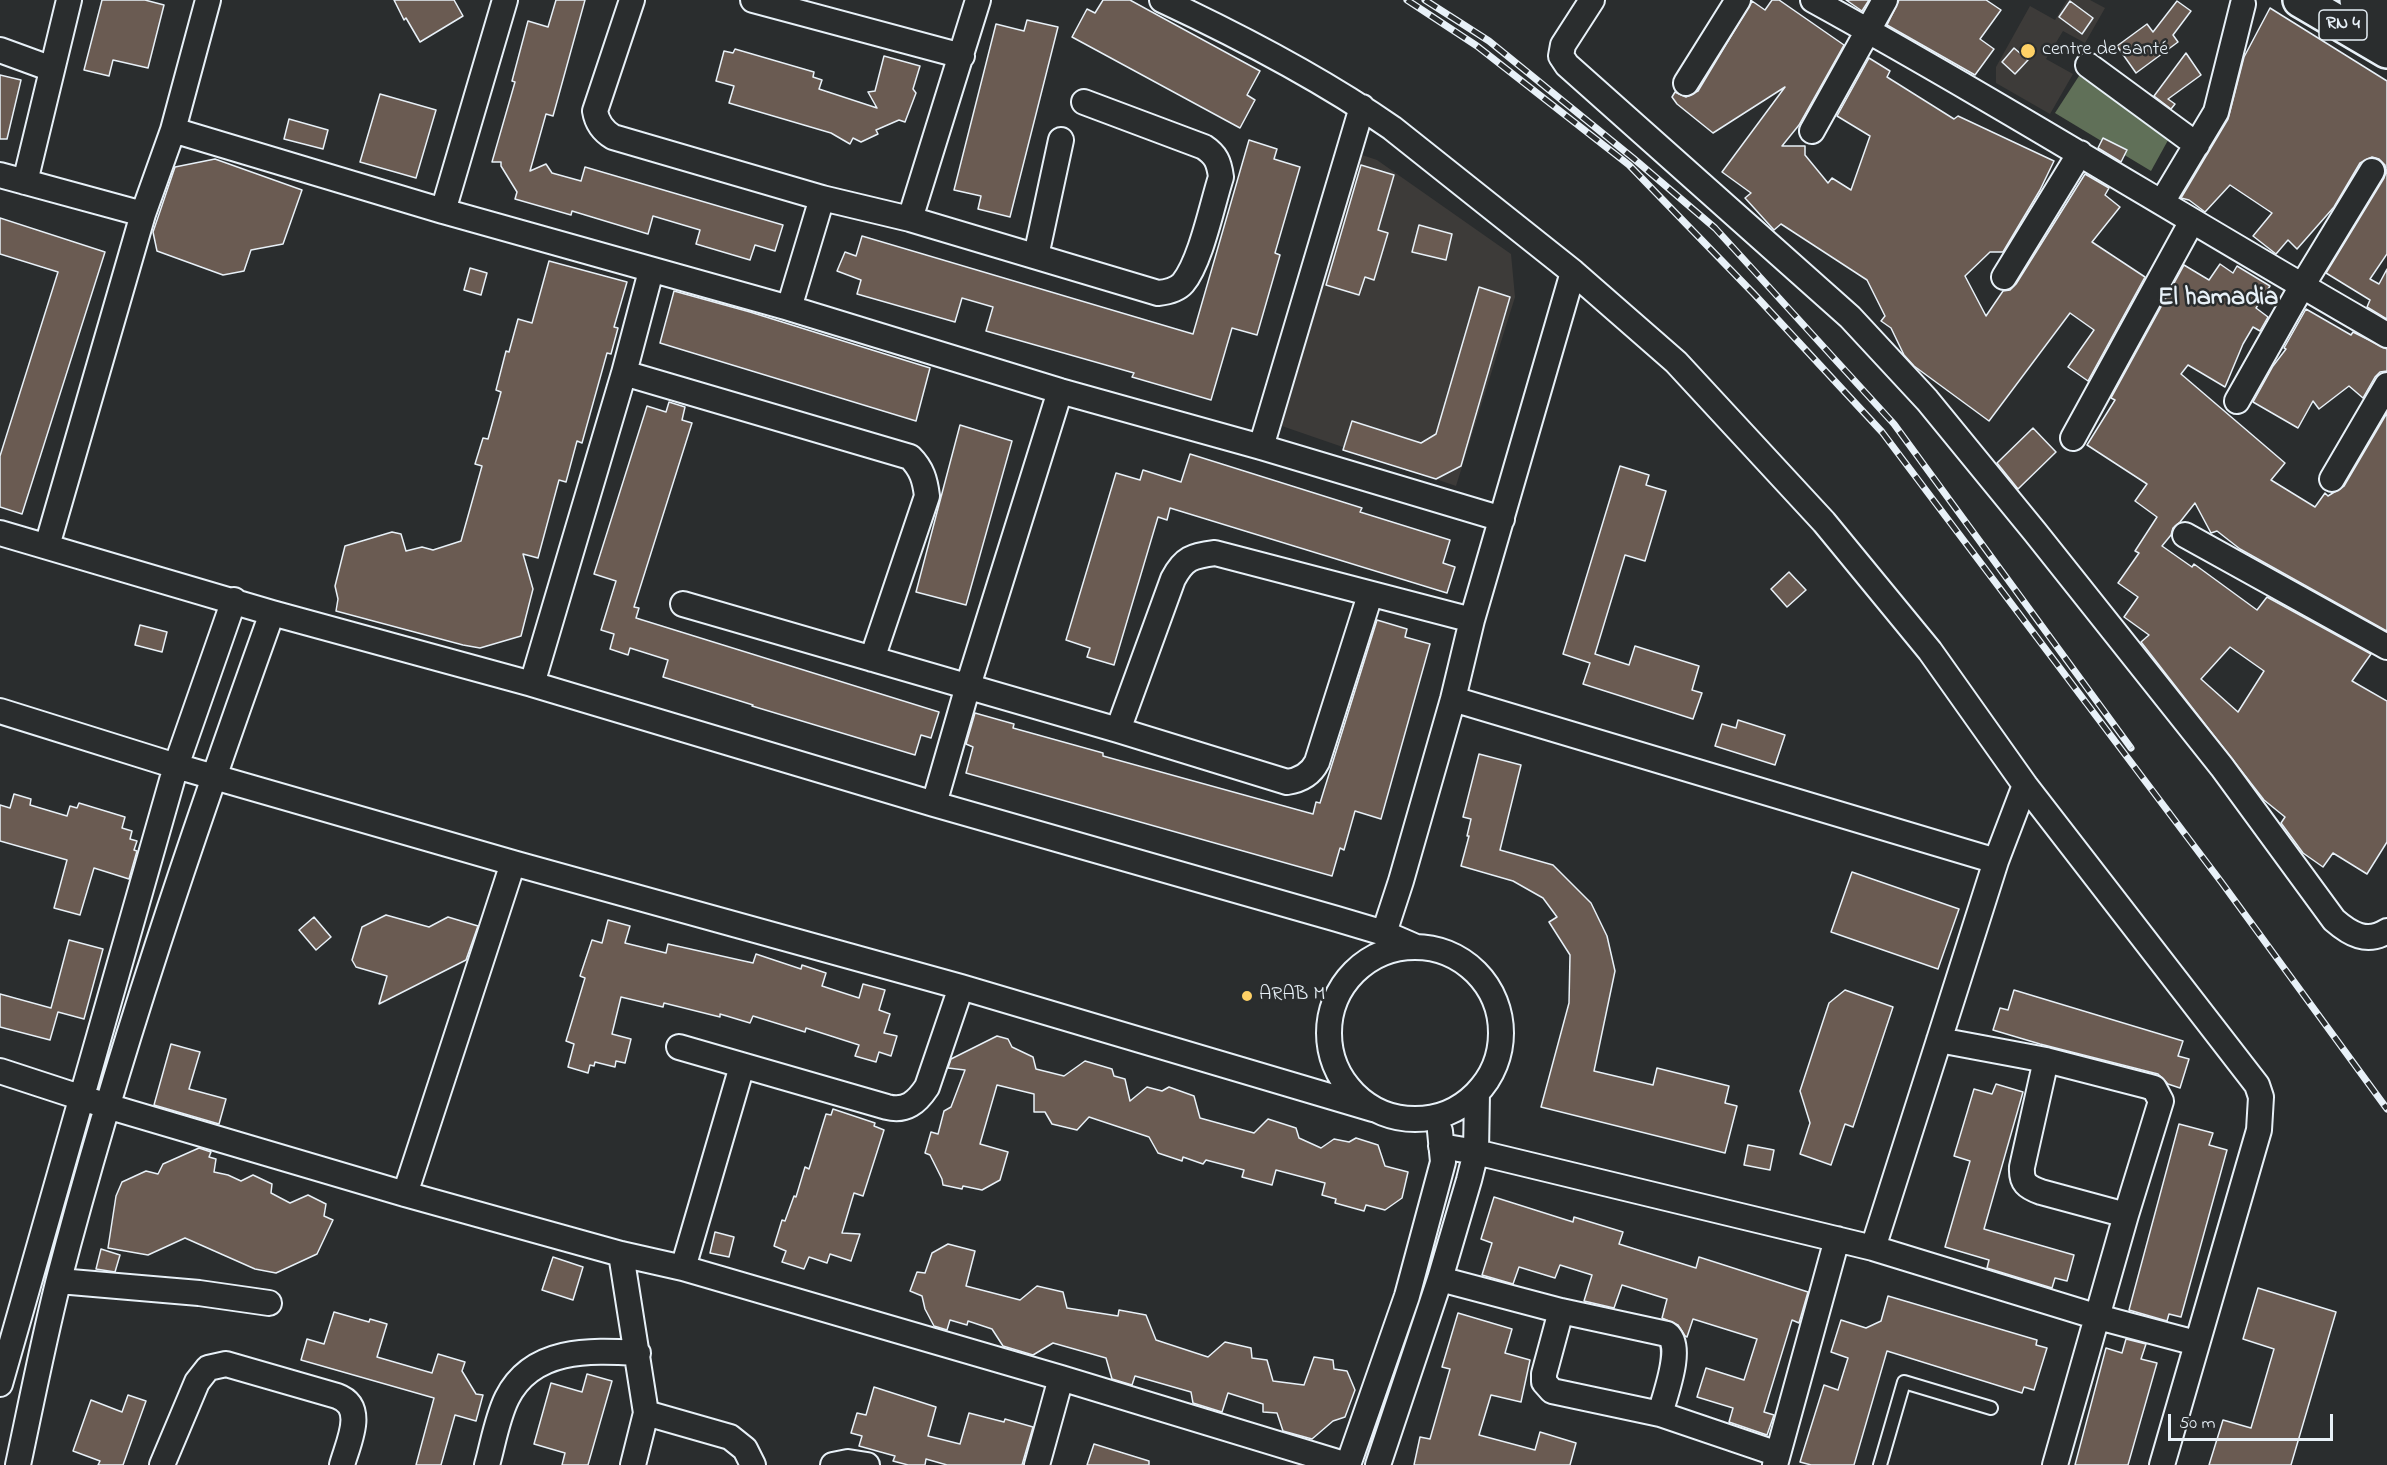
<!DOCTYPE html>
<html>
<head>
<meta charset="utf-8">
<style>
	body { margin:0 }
	#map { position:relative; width:2387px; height:1465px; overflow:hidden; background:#2a2d2e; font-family:"Indie Flower",sans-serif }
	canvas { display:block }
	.scale { position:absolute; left:2168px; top:1414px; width:165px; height:27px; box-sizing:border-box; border:3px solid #e8f1f8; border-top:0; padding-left:8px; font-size:18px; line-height:21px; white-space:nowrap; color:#e8f1f8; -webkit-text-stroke:4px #2a2d2e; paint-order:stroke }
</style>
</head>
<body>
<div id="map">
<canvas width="2387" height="1465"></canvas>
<div class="scale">50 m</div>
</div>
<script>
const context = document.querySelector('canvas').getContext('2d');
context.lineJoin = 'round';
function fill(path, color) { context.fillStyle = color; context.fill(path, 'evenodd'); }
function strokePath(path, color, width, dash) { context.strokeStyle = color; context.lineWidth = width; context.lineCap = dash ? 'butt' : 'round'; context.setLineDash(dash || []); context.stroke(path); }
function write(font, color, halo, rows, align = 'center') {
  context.font = font + ' "Indie Flower",sans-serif'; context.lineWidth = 5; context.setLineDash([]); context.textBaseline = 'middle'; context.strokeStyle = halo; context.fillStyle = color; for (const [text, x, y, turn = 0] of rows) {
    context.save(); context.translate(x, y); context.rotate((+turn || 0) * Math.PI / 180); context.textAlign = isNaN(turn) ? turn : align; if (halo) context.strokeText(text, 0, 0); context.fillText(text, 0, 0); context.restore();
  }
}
const built = new Path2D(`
	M2067,0H2090L2105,8L2085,43L2063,31L2046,59L2073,74L2050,114L1996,83V67L2030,6L2055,20Z
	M1359,154L1377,160L1511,254L1515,297L1456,486L1276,424Z`);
const green = new Path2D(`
	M2079,76L2172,133L2151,171L2055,113Z`);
const building = new Path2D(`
	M102,0H145L164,5L148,68L113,60L109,76L84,70Z
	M394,0H454L463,16L420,42L406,18L404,20Z
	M556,0H585L553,116L546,114L530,171L546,164L552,173L581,181L585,167L783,225L775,251L755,245L750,260L696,244L700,230L653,216L648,234L572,211L571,215L515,199L517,192L501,166V162H492L515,82L512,81L528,21L548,27Z
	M1103,0H1130L1260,71L1247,95L1255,100L1240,128L1072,37L1087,9L1095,13Z
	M1772,0H1779L1844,45L1799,125L1782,146H1805V155L1828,183L1832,178L1851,190L1870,136L1837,116L1869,58L1890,71L1887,77L1954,119L1958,116L2054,161L2040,190L2003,252H1990L1965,276L1986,316L2003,291L2010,290L2016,284L2085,174L2109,188L2105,195L2120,207L2092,242L2145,277L2088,381L2068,367L2094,330L2070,313L1989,421L1914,366L1904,355L1891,328L1881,321L1885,316L1867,280L1781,224L1774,230L1745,198L1751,193L1722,172L1785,87L1713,133L1677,104L1672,97L1675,92L1686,97L1698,91L1752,1L1765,10Z
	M1846,0H1869L1862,11Z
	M1899,0H1986L2001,10L1980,39L1994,49L1975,75L1887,25Z
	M2070,1L2093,18L2082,34L2059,17Z
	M2177,1L2191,11L2173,35L2178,42L2136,73L2117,46L2147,24L2153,32Z
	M2270,8L2387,81V254L2370,279L2379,284L2387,269V319L2367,307L2370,300L2326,273L2384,178L2386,172L2385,165L2379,159L2372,157L2360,163L2334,207L2297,249L2288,240L2276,254L2253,236L2272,213L2230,185L2205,212L2189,200L2181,198L2228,119L2244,57Z
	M1027,20L1058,27L1010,217L978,209L981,196L954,190L996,24L1024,31Z
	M2014,48L2028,60L2015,74L2002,62Z
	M735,49L814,72L813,77L822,80L819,89L877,108L868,92L875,91L884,56L920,66L913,89L916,93L905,122L899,120L876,130L878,134L861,142L853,138L850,144L831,133L729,103L734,86L716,81L724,51L733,53Z
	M2186,53L2201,75L2168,99L2175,104L2171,109L2154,96Z
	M0,75L21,80L7,139H0Z
	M380,94L436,110L416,178L360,162Z
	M289,119L328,130L323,149L284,139Z
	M2103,138L2127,150L2121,162L2098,148Z
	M1249,140L1277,149L1274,159L1300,167L1275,253L1280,255L1257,335L1232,328L1211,400L1132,377L1134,373L986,331L993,307L962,298L955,322L857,294L861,280L837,271L845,252L856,256L862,236L1193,334Z
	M215,159L302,190L283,244L251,250L244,271L223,275L157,251L153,232L175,167Z
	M1361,165L1394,175L1378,230L1388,233L1374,280L1365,277L1359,295L1326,285Z
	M0,218L105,252L22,514L0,507V456L58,272L0,254Z
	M1419,225L1452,234L1446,260L1412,252Z
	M549,261L627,282L614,327L618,328L611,354L607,353L582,443L577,441L566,482L559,480L538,558L523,554L533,589L521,636L480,648L463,645L336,611L338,599L335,586L345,546L392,532L401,534L406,551L422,547L433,550L461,541L482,466L475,464L483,438L488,439L501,392L496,390L506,351L509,352L518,319L532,323Z
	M2220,264L2233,273L2237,266L2270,286L2256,308L2268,317L2260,331L2253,327L2243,344L2225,387L2188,365L2181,374L2285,463L2271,480L2315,507L2325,493L2328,496L2344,486L2387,413V631L2240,549L2217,531L2211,533L2195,503L2180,522L2173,528L2171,535L2162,546L2192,567L2194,564L2257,610L2267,597L2371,654L2352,681L2387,701V842L2367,874L2333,853L2323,867L2303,853L2281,823L2285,817L2264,800L2141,642L2149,635L2124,617L2138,597L2118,583L2139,553L2135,551L2157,517L2135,501L2147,484L2087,445L2115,400L2111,398L2184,265L2209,280ZM2230,647L2264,671L2238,712L2201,679Z
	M470,268L487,273L481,295L464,290Z
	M1479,287L1510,297L1461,466L1436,479L1343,450L1352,421L1421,443L1436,434Z
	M674,291L750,312L930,368L916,421L660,343Z
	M2306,309L2351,335L2353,332L2387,349V371L2380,372L2375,377L2363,398L2349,386L2319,409L2313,401L2298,428L2253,402L2273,366L2286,349L2284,348Z
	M669,402L685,407L682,420L692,423L634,607L639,608L636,618L939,712L931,738L921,735L915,755L752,706L753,705L663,677L668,660L630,648L628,655L610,649L614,634L601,630L616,581L594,574L647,406L666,412Z
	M960,425L1012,441L966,605L916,592Z
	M2033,428L2056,452L2018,489L1997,463Z
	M1190,454L1362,508L1360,512L1450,540L1443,563L1455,567L1447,593L1170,508L1167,520L1158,517L1114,665L1087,657L1090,648L1066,640L1116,473L1140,480L1143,470L1181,482Z
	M1620,466L1649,475L1646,485L1666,491L1645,561L1625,555L1595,654L1629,665L1635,646L1699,666L1692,690L1702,693L1693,719L1583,684L1590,663L1563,654Z
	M1789,572L1806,590L1787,607L1771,589Z
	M1377,620L1407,629L1405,637L1430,644L1381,819L1355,811L1344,850L1340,848L1332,876L966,773L973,747L966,744L975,713L1014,724L1013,728L1103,753V756L1313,814L1316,802L1320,803Z
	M140,625L167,632L162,652L135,645Z
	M1738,720L1785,735L1775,765L1715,746L1722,724L1736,728Z
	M1479,754L1521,765L1500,850L1553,865L1591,903L1607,936L1615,971L1594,1071L1653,1085L1657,1068L1729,1086L1725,1103L1737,1106L1725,1153L1541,1107L1569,1003L1570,955L1549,922L1557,917L1543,898L1513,881L1461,866L1469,836H1467L1471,819L1463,817Z
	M14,794L31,799L30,805L67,816L70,806L77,808L79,803L125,817L122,828L132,831L130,839L137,841L134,850L137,851L129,879L94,868L80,915L54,908L67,860L0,841V805L10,808Z
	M1852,872L1959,909L1938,969L1831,932Z
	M386,915L429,927L448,917L478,926L466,960L379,1004L387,976L356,967L352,960L362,927Z
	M314,917L331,937L316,950L299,930Z
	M608,920L630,926L625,943L666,953L668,944L753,963L756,954L801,969L802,965L826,973L822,986L859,998L863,984L885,990L879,1010L890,1014L884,1033L897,1036L891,1056L879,1052L876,1062L855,1056L859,1045L806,1028L805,1032L753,1016L750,1023L720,1014V1017L664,1003L663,1007L621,997L612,1034L631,1039L625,1063L616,1061L615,1067L595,1062L594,1066L590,1065L588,1073L568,1067L574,1044L566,1041L585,978L580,976L592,940L602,943Z
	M69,940L103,949L84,1019L58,1012L50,1040L0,1027V994L51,1008Z
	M1845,990L1893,1007L1853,1127L1845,1124L1831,1165L1800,1154L1810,1123L1800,1091L1829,1003Z
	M2014,990L2183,1041L2178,1056L2189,1059L2180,1088L2168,1084L2158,1074L2040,1044L1993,1030L2000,1008L2008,1010Z
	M997,1036L1008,1039L1012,1047L1033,1057L1036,1069L1064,1076L1085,1061L1112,1069L1114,1076L1125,1079L1130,1101L1147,1087L1162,1091L1169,1087L1194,1096L1200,1118L1254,1133L1268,1119L1296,1128L1299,1138L1321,1148L1334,1139L1349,1142L1356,1138L1378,1145L1385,1166L1408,1172L1402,1198L1385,1210L1366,1205L1364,1211L1335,1203L1336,1199L1322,1195L1325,1183L1276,1170L1272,1185L1242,1177L1244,1170L1206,1160L1203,1164L1183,1157L1182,1161L1158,1153L1149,1137L1089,1117L1077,1130L1052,1124L1045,1112H1034V1094L997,1085L980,1144L1008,1152L1000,1180L982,1190L963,1186L962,1189L943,1185L942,1179L930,1155L925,1153L931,1132L938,1134L944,1111L951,1107L965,1070L948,1068L951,1059Z
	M171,1044L200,1052L189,1089L226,1099L219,1124L154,1105Z
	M1996,1084L2023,1092L1984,1229L2074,1255L2067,1281L2055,1278L2052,1288L1987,1268L1989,1260L1945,1247L1970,1161L1954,1156L1974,1089L1992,1094Z
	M833,1109L875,1123L874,1126L884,1130L863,1196L854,1193L842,1233L860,1234L851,1261L830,1254L827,1263L809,1257L804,1269L782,1262L786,1251L774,1246L782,1220L785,1221L794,1196L796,1197L805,1167L809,1169L826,1114L831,1115Z
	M2179,1124L2213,1133L2209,1145L2227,1150L2181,1317L2169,1314L2167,1321L2129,1310Z
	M1748,1145L1774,1150L1770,1170L1744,1165Z
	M199,1148L211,1152L209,1157L216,1159L214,1172L228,1175L241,1181L253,1175L272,1184L271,1193L290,1203L308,1195L326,1204L324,1216L333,1220L317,1254L276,1273L255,1269L185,1238L148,1255L108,1248L116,1196L122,1182L146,1171L158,1174L163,1164Z
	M1494,1197L1573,1222L1574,1217L1623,1232L1619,1244L1696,1268L1699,1257L1808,1292L1799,1323L1792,1320L1764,1412L1774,1415L1767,1435L1729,1422L1733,1408L1697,1397L1706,1368L1744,1380L1757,1339L1693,1319L1687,1337L1685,1336L1678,1325L1662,1318L1667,1299L1622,1285L1614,1308L1584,1301L1592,1275L1560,1265L1555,1278L1519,1267L1513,1284L1482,1275L1492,1243L1481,1239Z
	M715,1232L734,1237L729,1257L710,1253Z
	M948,1244L975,1251L966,1286L1020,1300L1037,1286L1063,1292L1067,1308L1118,1316L1119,1310L1146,1315L1156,1340L1208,1357L1225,1342L1251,1348L1252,1358L1267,1360L1273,1381L1304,1385L1314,1357L1333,1360L1334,1369L1347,1371L1355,1390L1345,1417L1333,1421L1312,1439L1283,1431L1277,1413L1263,1412V1404L1228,1393L1222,1412L1193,1403L1191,1392L1135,1376L1132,1385L1112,1379L1106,1358L1053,1343L1033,1355L1003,1346L992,1329L968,1321L967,1325L950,1320L947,1330L934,1326L925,1309L922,1296L910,1291L917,1272L925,1273L932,1253Z
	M101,1249L120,1255L115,1272L96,1269Z
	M553,1257L583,1267L573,1300L542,1290Z
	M2258,1288L2336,1312L2291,1465H2209L2223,1420L2251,1428L2274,1349L2243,1339Z
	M1888,1296L2037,1340L2036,1345L2047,1348L2034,1390L2024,1387L2022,1393L1887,1351L1854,1465H1811L1800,1462L1824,1385L1838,1390L1848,1358L1831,1352L1841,1320L1866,1328L1881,1321Z
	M334,1312L369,1322L370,1319L387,1324L377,1357L432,1373L438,1354L465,1362L462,1371L476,1394L483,1395L476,1421L455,1415L441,1465H416L434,1398L301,1360L307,1339L324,1344Z
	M1458,1313L1512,1329L1505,1353L1530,1360L1521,1402L1491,1395L1479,1435L1535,1450L1540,1432L1576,1443L1570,1465H1414L1420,1437L1430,1439L1450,1369L1442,1367Z
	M2126,1339L2146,1344L2141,1359L2157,1363L2128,1465H2075L2106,1348L2122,1353Z
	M587,1374L612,1381L588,1465H562L565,1453L534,1444L551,1383L582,1392Z
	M874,1387L936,1407L928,1436L960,1444L969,1413L1004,1422L1005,1419L1033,1427L1022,1465H947L926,1459L925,1465H908L893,1461L895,1456L859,1446L862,1436L851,1433L857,1413L866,1415Z
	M128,1395L146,1401L123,1465H98L100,1461L73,1451L91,1400L122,1412Z
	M1094,1444L1149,1461V1465H1087Z`);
const service = new Path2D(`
	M1880,1465L1904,1382L1991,1408`);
const minor = new Path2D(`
	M505,0L443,211L789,308L1060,391L1261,447L1502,519
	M632,0L595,111C597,123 603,131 613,137L822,198L910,219L1158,293C1168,292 1177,290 1183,283C1201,261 1212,205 1221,177C1219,162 1216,155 1204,147L1084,102
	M753,0L962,56
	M1162,0C1241,37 1320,78 1392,128L1573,272L1676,362L1824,522L1930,651L2025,785L2257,1085L2261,1097L2259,1130L2162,1465
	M1592,0L1563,45L1561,56L1567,65L1850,317L1927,400L2035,532L2222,767L2334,920C2350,934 2367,944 2387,931
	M1813,0C2007,107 2195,225 2387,335
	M0,50L52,69
	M2088,65L2197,145
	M1686,83L1738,0
	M173,130L443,211
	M1812,131L1885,0
	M0,175L143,214
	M25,182L69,0
	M2162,202L2216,112L2243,4
	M910,219L978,0
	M1036,256L1061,140
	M2004,277L2080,153
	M789,308L822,198
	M624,373L910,457C922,469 925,480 927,496L872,659
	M2237,401L2302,286L2372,171
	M2073,438L2192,221
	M1261,447L1362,107
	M2332,479L2387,385
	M0,533L272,613L532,684L934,804L1337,919L1384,933L1414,946
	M2185,535L2387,647
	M47,546L143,214L173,130L208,0
	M683,604L1118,730L1287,782C1301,780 1311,774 1317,762L1370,595
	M532,684L624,373L651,271
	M1453,699L1996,861
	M0,711L176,766L513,863
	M1118,730L1173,579C1184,558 1192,556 1215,553L1472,620
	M934,804L968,686L1060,391
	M1384,933L1401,881L1453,699L1472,620L1573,272
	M1329 1033a86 86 0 1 1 172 0a86 86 0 1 1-172 0Z
	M1939,1040L2046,1060L2147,1086L2154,1088L2161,1101L2126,1215L2055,1465
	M679,1047L887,1107C906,1112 917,1102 927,1087L961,987
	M2046,1060L2022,1167C2021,1183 2027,1187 2041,1192L2126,1215
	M0,1071L107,1106L405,1194L621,1254L683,1268L1061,1378L1347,1465
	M1441,1146L1476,1152L1873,1248L2098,1317L2196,1343
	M405,1194L513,863L961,987L1373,1109
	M1873,1248L1996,861L2025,785
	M621,1254L646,1413L633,1465
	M683,1268L742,1066
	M1440,1279L1561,1311L1667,1334C1684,1346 1665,1395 1660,1414
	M59,1281L199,1293L269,1303
	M1561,1311L1544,1374V1382L1552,1391L1660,1414L1778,1454
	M0,1384L176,766L234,600
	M646,1413L730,1437L745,1449L753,1465
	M18,1465C31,1404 43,1343 58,1283C117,1056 193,833 272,613
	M162,1465L197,1382L208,1368L226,1364L337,1396C367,1407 348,1443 342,1465
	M487,1465C493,1444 497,1418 507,1398C532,1348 589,1350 638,1353
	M833,1465L848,1462L867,1465
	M1037,1465L1061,1378
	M1348,1465L1407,1296L1443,1162L1440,1131
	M1378,1465L1440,1279L1469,1180L1476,1152L1477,1093
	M1775,1465L1837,1239`);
const trunk = new Path2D(`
	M2300,0L2387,51
	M2357,0L2387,17`);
const rail = new Path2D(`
	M1407,0L1477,46L1629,165L1754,294L1882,432L2222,883L2387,1109
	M1425,0L1489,41L1633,158L1715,228L1894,424L2131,748`);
const markers = [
	[2028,51,8,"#ffd166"],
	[1247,996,6,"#ffd166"]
];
const shields = [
	[2343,25,48]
];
const shieldNames = [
	["RN 4",2343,25]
];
const poiNames = [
	["centre de santé",2042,51],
	["ARAB M",1259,996]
];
const districtNames = [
	["El hamadia",2218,300]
];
fill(built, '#3d3b39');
fill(green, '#607058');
fill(building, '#6a5b52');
strokePath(building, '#e8f1f8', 1.5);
strokePath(service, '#e8f1f8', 16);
strokePath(minor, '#e8f1f8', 28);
strokePath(trunk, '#e8f1f8', 38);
strokePath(service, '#2a2d2e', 12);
strokePath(minor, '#2a2d2e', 24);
strokePath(trunk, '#2a2d2e', 33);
strokePath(rail, '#e8f1f8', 7);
strokePath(rail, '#2a2d2e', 4.5, [14]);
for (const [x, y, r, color] of markers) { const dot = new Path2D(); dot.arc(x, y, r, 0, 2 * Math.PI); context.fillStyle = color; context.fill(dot); strokePath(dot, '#2a2d2e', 2); }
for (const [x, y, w] of shields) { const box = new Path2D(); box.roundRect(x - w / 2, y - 15, w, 30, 4.5); context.fillStyle = '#2a2d2e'; context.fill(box); strokePath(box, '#e8f1f8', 1.5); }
write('bold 18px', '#e8f1f8', null, shieldNames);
write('20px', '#e8f1f8', '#2a2d2e', poiNames, 'left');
write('bold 26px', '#e8f1f8', '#2a2d2e', districtNames);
</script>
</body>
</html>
